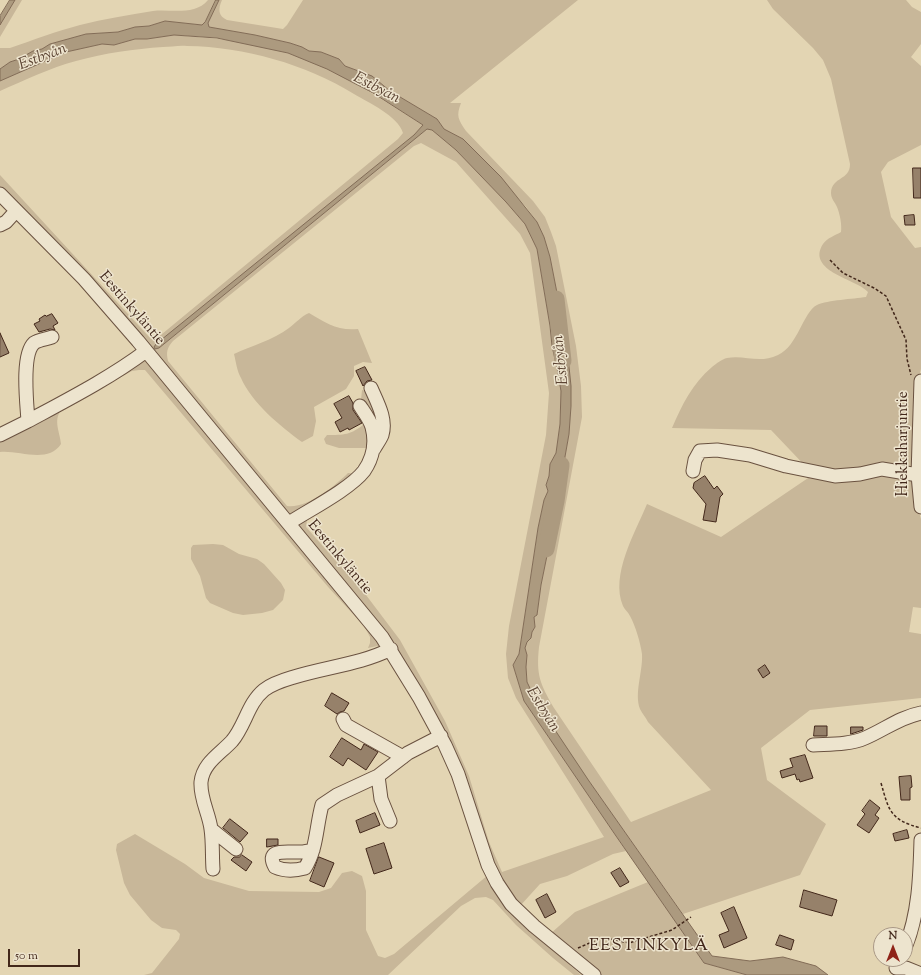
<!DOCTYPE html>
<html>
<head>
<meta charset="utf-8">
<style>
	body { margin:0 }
	#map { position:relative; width:921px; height:975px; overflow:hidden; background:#e3d5b3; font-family:"Sorts Mill Goudy",serif }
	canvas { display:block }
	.north { position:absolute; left:873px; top:927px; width:40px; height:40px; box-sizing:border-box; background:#ede4ce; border:1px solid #a99886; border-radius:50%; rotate:0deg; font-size:11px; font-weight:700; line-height:16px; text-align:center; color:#42271a }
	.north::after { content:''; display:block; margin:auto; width:14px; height:18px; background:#8f2418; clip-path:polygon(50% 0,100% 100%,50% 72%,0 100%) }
	.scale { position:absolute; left:8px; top:949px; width:72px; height:18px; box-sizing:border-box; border:2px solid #42271a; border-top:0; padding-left:5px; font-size:12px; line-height:14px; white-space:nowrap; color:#42271a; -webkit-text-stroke:3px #ede4ce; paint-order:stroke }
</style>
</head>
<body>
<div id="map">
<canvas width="921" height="975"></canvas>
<div class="north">N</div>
<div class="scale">50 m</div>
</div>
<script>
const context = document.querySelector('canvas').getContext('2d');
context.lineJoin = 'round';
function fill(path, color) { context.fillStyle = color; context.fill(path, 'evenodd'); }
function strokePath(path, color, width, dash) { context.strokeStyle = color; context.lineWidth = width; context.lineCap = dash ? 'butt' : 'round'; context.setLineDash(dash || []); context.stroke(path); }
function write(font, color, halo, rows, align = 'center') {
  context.font = font + ' "Sorts Mill Goudy",serif'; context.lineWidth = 3; context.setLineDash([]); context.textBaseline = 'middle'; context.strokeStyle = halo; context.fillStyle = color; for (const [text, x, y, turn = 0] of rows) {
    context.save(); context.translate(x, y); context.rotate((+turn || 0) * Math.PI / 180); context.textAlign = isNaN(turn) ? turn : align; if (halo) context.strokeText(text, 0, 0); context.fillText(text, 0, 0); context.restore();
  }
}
const green = new Path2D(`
	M15,0H22L0,37V25Z
	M208,0H216L205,22L202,25L165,21L149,26L135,27L118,32L86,34L50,44L42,49L33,51L19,59L10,62L0,69V48H10C33,40 57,31 80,25C104,19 129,15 153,11C171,9 195,16 208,0Z
	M219,0H222C218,9 218,16 227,20L283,29L287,25L303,0H578L450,103H461C456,116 458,119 466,131L533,201L545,217L551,232L556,246L576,346L581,386L582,417L539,647C536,675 540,684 554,708L631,822L711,790L648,722C646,718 642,713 640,709C634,693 643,672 642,654C640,642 636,627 630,616C628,612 625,610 623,606C610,575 635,533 647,504L721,537L814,474L884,473L916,478L919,512L921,519V608L913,607L909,632L921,634V698L810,710L761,748L767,780L826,824L800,875L683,914L589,781L537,703L527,683L526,667L527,655L525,648L527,642L531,638L532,632L535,627L534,617L537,615L541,585L551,536V507L555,497L563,468L569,434L571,406V386L568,357L560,334L558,298L550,257L544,237L537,222L526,207L463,139L444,129L437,119L390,91L372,76L345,66L339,59L321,52L309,51L302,47L290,43L255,35L209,27L208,23Z
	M767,0H906L912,7L921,12V44L911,57L921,66V145L888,162L881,172L891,217L915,248L921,247V369L916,388L914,471L837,473L809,470L771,430L672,428C682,405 692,384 712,367C716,364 722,359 727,358C746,355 759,364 778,355C798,346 803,312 817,305C828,300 853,299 866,297L868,292C865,289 862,287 858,285C844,277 808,267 823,244C827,238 836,235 841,232C842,225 840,214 837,207C835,202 831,199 831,193C832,176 850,181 850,164L831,79L823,60L813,48L773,9Z
	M174,35C212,38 252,41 288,53C337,69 379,98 423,125L414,135L155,349L159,348L428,128L432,130L456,150L506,202L525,224L537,249L550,326L552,346L557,368L561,391L560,424L556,453L550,464L549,476L546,485L548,491L544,500L538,528L519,654L513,665L524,701L626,851L613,854L567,876L540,884L520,906L497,874L451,748L298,525L312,516L307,520L306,527L366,595L400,640L445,721L469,776L489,842L502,872L604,837L516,698L508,678L506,654L509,626L546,435L549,393L530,253L520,234L456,162L421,143L414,146L173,341C167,348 166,352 168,361L287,506C307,509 335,486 348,473L357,474L290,516L163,364L156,353L153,351L88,276L0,187V175L151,339H156L398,139L403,133C398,116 369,103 354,94C305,64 245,47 187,46C179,45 171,47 163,47C134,49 105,53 76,61C50,68 25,80 0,91V81L66,52L102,44L114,45L135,39H147Z
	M309,313C326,323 337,331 358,329L372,363L363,362L354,366V376L346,389L314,407L316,421L313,436L302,442C280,426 252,403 241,378C237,371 236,362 234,354C251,346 273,340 289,328C296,323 300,317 309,313Z
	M144,358L382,645L368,648L370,643V637L364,626L329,588L145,370H139L132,371L61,410C53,421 60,432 61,444C48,464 19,450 0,452V441Z
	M362,390L370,392L379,421L375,420L361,400Z
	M364,424L369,440L366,448H339L326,444L324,439L327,435C344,435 351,435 364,424Z
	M213,544L223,545L239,554L257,559L264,564L281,583L285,590L283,600L273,610L262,613L243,615L233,613L210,603L206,598L200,576L191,559V548L193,545Z
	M135,834L185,864L204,878L249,891L319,892L331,888L342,873L352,871L362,876L366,891V930L378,956L385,958L394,954L488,875L563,959L581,975H574L553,958L516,925L493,900L486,897L475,898L461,906L388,975H144L152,973L179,939L180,934L176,930L162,928L151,920L130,895L124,883L116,850L117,844Z
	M648,882L704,963L747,975H599L550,934L575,912Z`);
const water = new Path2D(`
	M10,0H15L0,25V16Z
	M216,0H219L208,23L209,27L255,35L290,43L302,47L309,51L321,52L339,59L345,66L372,76L390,91L437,119L444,129L463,139L501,177L537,222L544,237L550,257L558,298L560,334L568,357L571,386V406L569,434L563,468L555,497L551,507V536L541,585L537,615L534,617L535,627L532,632L531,638L527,642L525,648L527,655L526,667L527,682L537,703L589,781L712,956L750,961L783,957L816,966L828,975H747L704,963L616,836L524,701L513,665L519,654L538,528L544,500L548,491L546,485L549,476L550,464L556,453L560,424L561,391L557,368L552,346L550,326L537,249L525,224L506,202L456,150L432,130L427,129L159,348L155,349L154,347L156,344L414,135L423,125L373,93L327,69L288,53L217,38L174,35L147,39H135L114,45L102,44L66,52L0,81V69L10,62L19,59L33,51L42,49L50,44L86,34L118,32L135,27L149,26L165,21L202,25L205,22Z`);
const river = new Path2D(`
	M556,299L563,361
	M546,549L556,501L561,465`);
const building = new Path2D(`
	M913,168H921V198H914Z
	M914,215L915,225H905L904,216Z
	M52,314L58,323L53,326L55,330L50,329L39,332L34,324L40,321L39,319L45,315L46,316Z
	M0,333L9,353L0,357Z
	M365,367L372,380L367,381L363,386L356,371Z
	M349,396L353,403V410L362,423L349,430L348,428L340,432L335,422L342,418L334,404Z
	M705,476L714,489L717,486L723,494L720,497L716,522L703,520L706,504L693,488L694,483Z
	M765,665L770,673L763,678L758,670Z
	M332,693L349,703L344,711L340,712L337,714L325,706Z
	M815,726H827V736H814Z
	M851,727H863V730L851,734Z
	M342,738L361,750L364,744L378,752L366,770L348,758L343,766L330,757Z
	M805,755L813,778L800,782L799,779L797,780L795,774L782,778L780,771L793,767L790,759Z
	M911,776L912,787L910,788V800H901L899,777Z
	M870,800L880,808L875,815L879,818L869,833L857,825L865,814L862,811Z
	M375,813L380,825L360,833L356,821Z
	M230,819L248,833L240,842L223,828Z
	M907,830L909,838L895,841L893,834Z
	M267,839H278V845L267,847Z
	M384,843L392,868L374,874L366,849Z
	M242,855L252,862L246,871L231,860L234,857H239Z
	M319,857L334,863L324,887L310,881Z
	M620,868L629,882L620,887L611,873Z
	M804,890L837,900L832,916L800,907Z
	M547,894L556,912L545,918L536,900Z
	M734,907L747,938L724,948L719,935L729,931L721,913Z
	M780,935L794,940L791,950L776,945Z`);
const path = new Path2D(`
	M830,260L843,273L874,288L886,296L906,340L907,359L911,375
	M881,783C889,811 890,820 921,828
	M578,948L599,939H610L629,943L672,930L691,917`);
const minor = new Path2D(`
	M0,194L84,279L138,341L382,637L419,697L445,745L458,774L488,865L497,883L511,904L534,926L594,975
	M0,225L6,222L16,211
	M52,337C47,339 38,340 34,343C21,355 27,404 28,421C67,400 110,378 146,351
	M921,381L918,475L921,507
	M371,388C377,402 387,419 382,435C380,440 376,445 374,449
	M0,435L28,421
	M693,471L695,460L700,451L717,450L750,455L786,466L835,476L860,474L882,469L918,475
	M289,523C309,510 350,489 364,471C373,458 376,442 372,427C370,420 364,412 360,406
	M343,719L346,725L403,757
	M813,745C829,744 849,745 865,738C884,730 900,717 921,713
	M390,821L381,799L378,776L408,753L441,736
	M211,829L236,849
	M313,850C309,851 305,852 300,852C289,853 264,847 275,867C284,871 294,871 305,868C317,849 316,827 322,805L337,795L378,776
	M213,869C212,856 213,842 211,829C209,813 200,799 201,782C203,763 220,754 232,741C245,726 248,703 264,690C273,683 284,680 294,677C326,667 361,664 391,649
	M905,948C919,914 920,876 921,840
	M896,968H906L921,974`);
const streetNames = [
	["Eestinkyläntie",131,309,49],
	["Hiekkaharjuntie",904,444,-90],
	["Eestinkyläntie",339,558,50]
];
const waterNames = [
	["Estbyån",43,58,-21],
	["Estbyån",376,89,27],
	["Estbyån",562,360,-96],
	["Estbyån",542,710,58]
];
const quarterNames = [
	["EESTINKYLÄ",649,947]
];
fill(green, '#c8b799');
fill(water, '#ac9a7f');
strokePath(water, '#826c57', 1);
strokePath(river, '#ac9a7f', 17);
fill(building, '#96816a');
strokePath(building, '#42271a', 1);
strokePath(minor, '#6a5240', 15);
strokePath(path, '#42271a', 1.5, [3, 2]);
strokePath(minor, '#ede4ce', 13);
write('15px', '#42271a', '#ede4ce', streetNames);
write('italic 16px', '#5c4433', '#ede4ce', waterNames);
context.letterSpacing = '1px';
write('17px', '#42271a', '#ede4ce', quarterNames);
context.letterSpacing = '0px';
</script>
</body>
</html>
